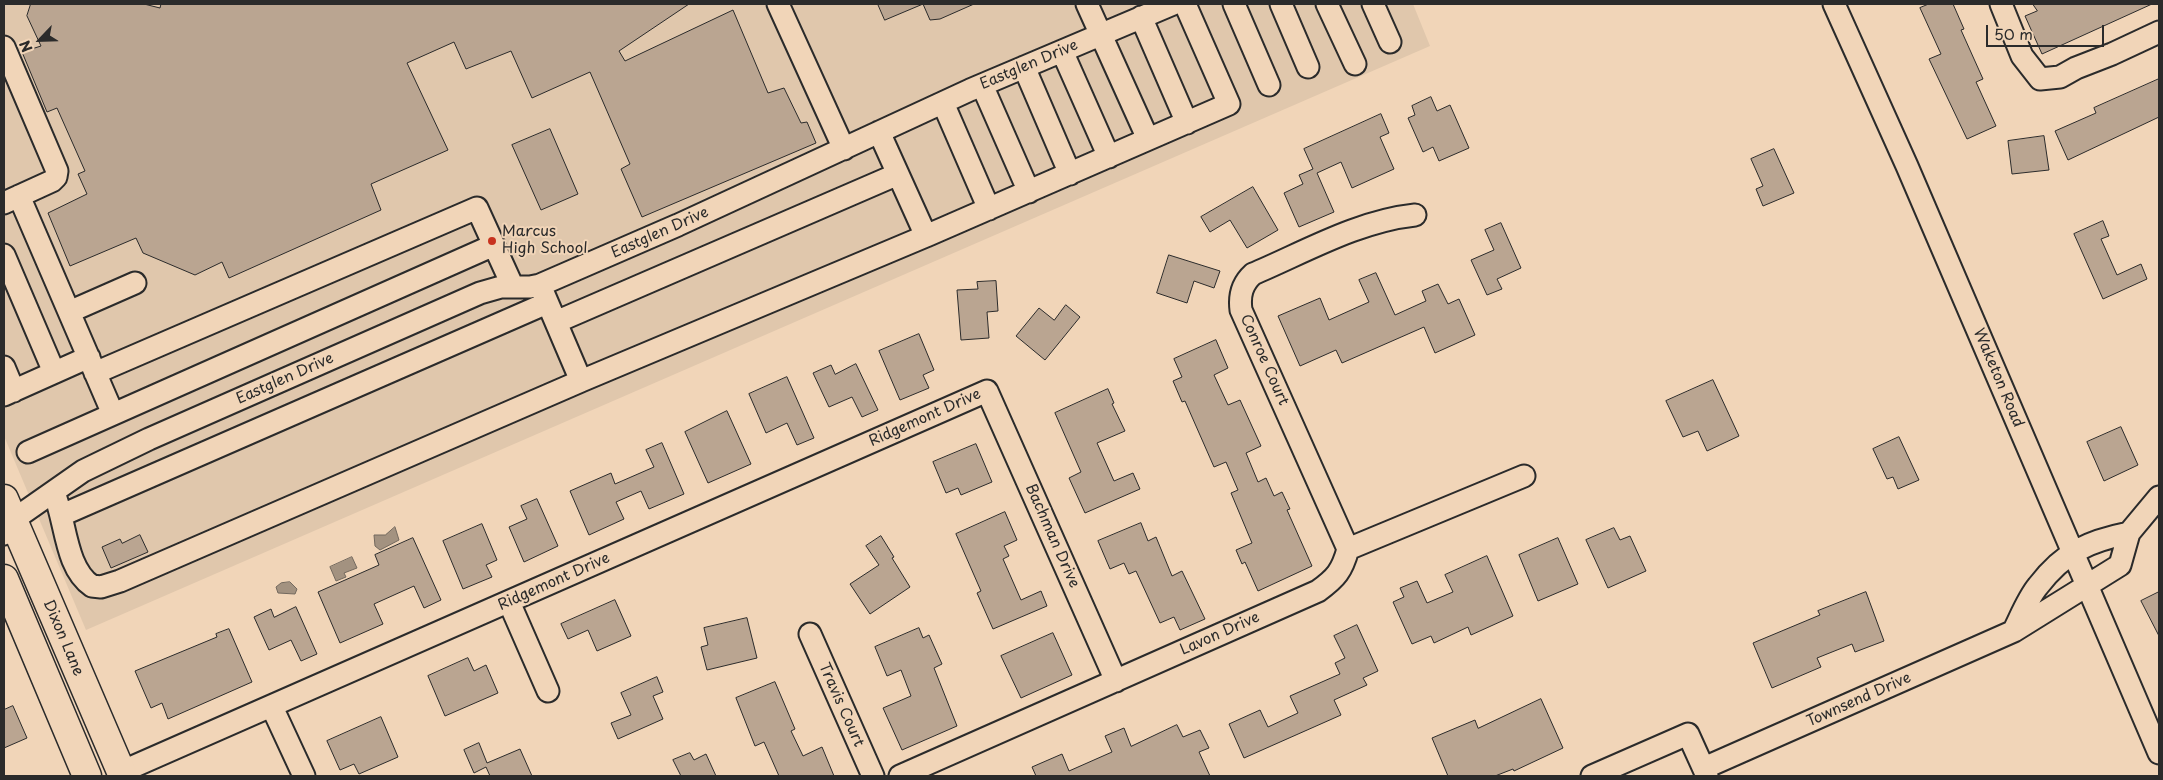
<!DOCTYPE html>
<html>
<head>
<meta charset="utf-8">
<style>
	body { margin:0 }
	#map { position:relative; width:2163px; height:780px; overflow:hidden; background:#f1d5b8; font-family:"Playpen Sans",sans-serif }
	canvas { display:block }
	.frame { position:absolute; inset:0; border:5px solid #2b2b2b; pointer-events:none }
	.north { position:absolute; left:15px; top:15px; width:50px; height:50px; -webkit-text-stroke:4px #f1d5b8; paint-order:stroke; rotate:246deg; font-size:14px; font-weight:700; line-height:20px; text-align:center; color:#2b2b2b }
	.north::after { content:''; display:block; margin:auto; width:18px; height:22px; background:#2b2b2b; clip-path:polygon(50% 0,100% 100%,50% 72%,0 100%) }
	.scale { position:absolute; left:1986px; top:25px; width:118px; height:22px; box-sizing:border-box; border:2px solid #2b2b2b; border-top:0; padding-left:6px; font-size:15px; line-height:18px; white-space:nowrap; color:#2b2b2b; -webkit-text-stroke:4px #f1d5b8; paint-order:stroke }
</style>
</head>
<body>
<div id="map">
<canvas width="2163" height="780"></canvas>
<div class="frame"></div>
<div class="north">N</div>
<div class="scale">50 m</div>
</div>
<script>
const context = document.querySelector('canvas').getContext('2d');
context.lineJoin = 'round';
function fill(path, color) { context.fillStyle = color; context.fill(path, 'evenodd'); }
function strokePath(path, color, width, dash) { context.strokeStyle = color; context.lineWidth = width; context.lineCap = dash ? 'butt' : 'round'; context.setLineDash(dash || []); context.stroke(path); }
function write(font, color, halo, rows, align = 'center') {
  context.font = font + ' "Playpen Sans",sans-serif'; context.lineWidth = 4; context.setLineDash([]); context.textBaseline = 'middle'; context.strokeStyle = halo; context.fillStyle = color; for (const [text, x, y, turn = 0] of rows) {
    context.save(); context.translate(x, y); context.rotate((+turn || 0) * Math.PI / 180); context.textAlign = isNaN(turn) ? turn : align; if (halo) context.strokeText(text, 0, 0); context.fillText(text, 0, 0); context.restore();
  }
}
const built = new Path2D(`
	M4,4H1413L1430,46L86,630L4,436Z`);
const water = new Path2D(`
	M395,527L399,540L380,550L375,546L374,535H385Z
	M352,557L357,568L344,573L346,577L336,581L330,567Z
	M290,582L297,589L295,594L278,593L276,587L281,583Z`);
const building = new Path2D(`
	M31,4H144L160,8L161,4H689L619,51L625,61L733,10L768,93L784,88L801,123L807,122L816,143L642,217L621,169L630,164L590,72L532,98L511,51L466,69L454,42L407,63L448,150L371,184L381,210L229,278L222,262L195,275L143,253L136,238L70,266L48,213L87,194L78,174L85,171L57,108L47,112L22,52L41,46L27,16Z
	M878,4H974L940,19L930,20L923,4L885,20Z
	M1929,4H1953L1964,29L1961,30L1983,79L1976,82L1996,126L1967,139L1929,59L1941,54L1920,8Z
	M2033,4H2152L2042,54L2025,16L2037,11Z
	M2159,79V117L2068,160L2055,131L2096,113L2094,108Z
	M1431,97L1437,111L1450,105L1469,148L1439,161L1433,147L1423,152L1408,118L1415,115L1412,106Z
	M1381,114L1389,133L1380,137L1394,169L1352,188L1341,162L1317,173L1334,212L1299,227L1284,193L1303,184L1299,175L1313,169L1304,149Z
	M550,129L578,194L541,210L512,145Z
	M2044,136L2049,170L2012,174L2008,141Z
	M1774,149L1794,193L1763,206L1756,189L1763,186L1751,159Z
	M1253,187L1278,230L1247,248L1230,220L1210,232L1201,217Z
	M2103,221L2109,236L2101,239L2117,275L2141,264L2147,279L2103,299L2074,234Z
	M1501,223L1521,268L1497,279L1502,289L1487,295L1471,260L1494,250L1485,230Z
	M1169,255L1220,271L1214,288L1194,281L1187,303L1157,293Z
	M1376,273L1395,315L1426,301L1422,291L1438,284L1448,304L1459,299L1475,335L1435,353L1424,327L1342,363L1336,350L1300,366L1278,316L1320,298L1329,320L1369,302L1359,280Z
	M996,281L998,311L987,312L989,338L961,340L957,290L978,289L977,282Z
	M1066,305L1080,317L1045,360L1016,336L1039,308L1054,320Z
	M919,334L934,370L923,375L929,388L900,400L879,351Z
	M1216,340L1228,368L1214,375L1228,405L1240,400L1261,446L1246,453L1258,482L1266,478L1274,496L1282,492L1290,509L1287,510L1312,566L1258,591L1245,562L1242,564L1236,550L1252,543L1231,493L1238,490L1226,462L1214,467L1185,401L1182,402L1173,381L1182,377L1174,359Z
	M856,364L878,410L862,417L852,397L829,407L813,373L831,365L835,374Z
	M787,377L814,438L797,445L787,423L766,433L749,394Z
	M1713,380L1739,436L1707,451L1698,431L1683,437L1666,401Z
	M1108,389L1114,403L1112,404L1125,431L1097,443L1114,481L1133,473L1140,489L1085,513L1069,478L1081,472L1055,413Z
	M727,411L751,464L708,483L685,432Z
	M2121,427L2138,465L2104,481L2087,442Z
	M1899,437L1919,480L1898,489L1893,477L1887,479L1873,449Z
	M662,443L684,494L649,509L641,491L616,502L624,519L589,535L570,491L611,473L615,484L654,467L646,450Z
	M976,444L992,482L961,495L958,488L946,493L933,462Z
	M537,499L558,546L524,562L509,527L527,519L521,506Z
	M1005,512L1017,540L1004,546L1009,556L1003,559L1021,600L1041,591L1047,606L993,629L977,593L981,591L956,534Z
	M1141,523L1148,541L1156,537L1172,576L1182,571L1205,619L1180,630L1174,617L1160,623L1136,571L1129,574L1124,563L1110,569L1098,541Z
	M482,524L497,560L486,565L492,577L463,589L443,541Z
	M1614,528L1620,540L1630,536L1646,571L1608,588L1586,540Z
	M140,535L148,552L111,568L102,547L120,539L122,543Z
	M881,536L894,557L892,558L910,587L870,614L850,584L879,565L866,546Z
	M413,538L441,600L424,608L414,586L374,604L383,624L340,643L318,592L379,565L375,555Z
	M1558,538L1578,584L1538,601L1519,555Z
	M1487,556L1513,616L1471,635L1468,627L1434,643L1431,636L1412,644L1393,602L1404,597L1400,588L1417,581L1427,603L1453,592L1445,575Z
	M1866,592L1884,641L1855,652L1852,644L1817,658L1821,667L1772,688L1753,643L1820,615L1818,611Z
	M2159,592V636L2141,601Z
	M615,600L631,636L597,651L588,630L568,639L561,624Z
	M296,607L317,654L301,661L291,640L269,650L254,617L271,609L274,617Z
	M747,618L757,658L707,670L701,647L708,645L704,628Z
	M1357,625L1378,671L1363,678L1367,685L1334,700L1341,715L1244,758L1229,724L1260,710L1268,727L1298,713L1290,696L1340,674L1335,663L1345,658L1334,636Z
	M919,628L923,638L929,635L942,664L934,668L957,726L902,750L883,708L911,696L901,670L887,676L875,647Z
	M229,629L252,682L168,719L162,703L151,708L135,671L217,637L216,634Z
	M1053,633L1072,675L1021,698L1001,656Z
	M468,658L474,671L486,665L498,693L445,716L428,676Z
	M657,677L663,692L653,696L663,719L618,739L611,723L631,715L621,693Z
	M775,682L795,729L791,731L803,756L822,747L834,776H779L764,742L755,746L736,698Z
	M1541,699L1563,748L1514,771L1513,769L1495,776H1448L1432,738L1475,720L1478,728Z
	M13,706L27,738L4,748V710Z
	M381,717L398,757L359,774L354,764L340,770L327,741Z
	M1177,725L1183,737L1200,730L1209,748L1199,752L1210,776H1036L1032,767L1062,754L1069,771L1112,752L1105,736L1124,728L1131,746Z
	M479,743L487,763L520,749L532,776H490L486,767L474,773L464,750Z
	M690,753L694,760L706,754L716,776H681L673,760Z`);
const minor = new Path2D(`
	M778,4L844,149
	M1087,4L1148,139
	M1234,4L1269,85
	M1281,4L1308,67
	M1327,4L1355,64
	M1373,4L1390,42
	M1834,4L1907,166L2159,753
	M2001,4L2022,56L2040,79L2060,77L2076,68L2112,54L2159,32
	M1141,17L1187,123
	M4,47L57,171L56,177L52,181L4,203
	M1062,51L1109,157
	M1024,67L1070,174
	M982,85L1029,192
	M943,103L989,209
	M879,132L926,236L1229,104L1185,4
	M19,196L113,414
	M4,255L54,372
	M69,312L135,283
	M556,322L898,174
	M4,367L14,391
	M95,373L477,208L513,287
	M581,381L926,236
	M4,395L89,357
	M28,452L494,245
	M54,493C66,521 65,568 92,586L101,587L120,581L581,381L540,285
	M62,515L547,303
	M4,534L13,520L83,471L149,439L480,293L501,287H530L540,285L678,225L970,90L1173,4
	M1348,549L1241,310C1239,295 1242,284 1253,274C1305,252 1358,221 1415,215
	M509,602L548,691
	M2014,630C2021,616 2028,598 2038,586C2064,552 2089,541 2129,533
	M810,634L873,776
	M272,707L304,776
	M1704,768L2014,631L2120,565L2129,533L2159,497
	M121,772L987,391L1116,681
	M900,776L1318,591C1336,578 1342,571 1348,549L1524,476
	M1592,776L1688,734L1707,776`);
const major = new Path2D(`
	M4,499L123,776
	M4,579L87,776`);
const markers = [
	[492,241,5,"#c8321e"]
];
const streetNames = [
	["Eastglen Drive",1029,65,-23],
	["Eastglen Drive",660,233,-24],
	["Conroe Court",1264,360,66],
	["Waketon Road",1998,378,67],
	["Eastglen Drive",285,379,-24],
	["Ridgemont Drive",925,418,-24],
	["Bachman Drive",1052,536,66],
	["Ridgemont Drive",554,582,-24],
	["Lavon Drive",1220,634,-24],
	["Dixon Lane",63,638,67],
	["Townsend Drive",1859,700,-24],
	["Travis Court",841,705,66]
];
const poiNames = [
	["Marcus",502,232],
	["High School",502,249]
];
fill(built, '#e0c7ac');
fill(water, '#a39280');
strokePath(water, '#73695e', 1);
fill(building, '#baa591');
strokePath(building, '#2b2b2b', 1);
strokePath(minor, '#2b2b2b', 25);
strokePath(major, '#2b2b2b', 31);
strokePath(minor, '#f1d5b8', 21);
strokePath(major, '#f1d5b8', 28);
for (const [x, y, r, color] of markers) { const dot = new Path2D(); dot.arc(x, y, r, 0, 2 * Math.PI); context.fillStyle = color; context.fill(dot); strokePath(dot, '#f1d5b8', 2); }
write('15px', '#2b2b2b', '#f1d5b8', streetNames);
write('15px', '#2b2b2b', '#f1d5b8', poiNames, 'left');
</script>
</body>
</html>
